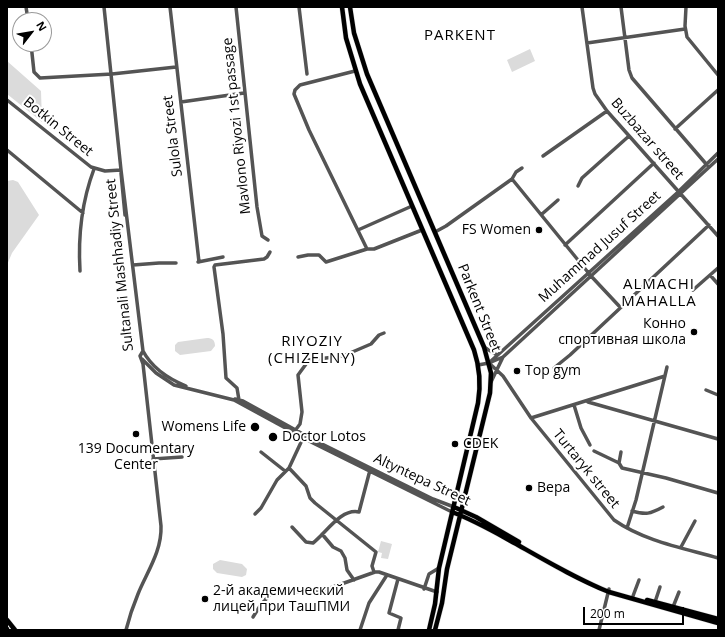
<!DOCTYPE html>
<html>
<head>
<meta charset="utf-8">
<style>
	body { margin:0 }
	#map { position:relative; width:725px; height:637px; overflow:hidden; background:#fff; font-family:"Open Sans",sans-serif }
	canvas { display:block }
	.frame { position:absolute; inset:0; border:8px solid #000; pointer-events:none }
	.north { position:absolute; left:12px; top:12px; width:40px; height:40px; box-sizing:border-box; background:#fff; border:1px solid #999; border-radius:50%; rotate:59deg; font-size:11px; font-weight:700; line-height:16px; text-align:center; color:#000 }
	.north::after { content:''; display:block; margin:auto; width:14px; height:18px; background:#000; clip-path:polygon(50% 0,100% 100%,50% 72%,0 100%) }
	.scale { position:absolute; left:583px; top:607px; width:101px; height:18px; box-sizing:border-box; border:2px solid #000; border-top:0; padding-left:5px; font-size:12px; line-height:14px; white-space:nowrap; color:#000; -webkit-text-stroke:3px #fff; paint-order:stroke }
</style>
</head>
<body>
<div id="map">
<canvas width="725" height="637"></canvas>
<div class="frame"></div>
<div class="north">N</div>
<div class="scale">200 m</div>
</div>
<script>
const context = document.querySelector('canvas').getContext('2d');
context.lineJoin = 'round';
function fill(path, color) { context.fillStyle = color; context.fill(path, 'evenodd'); }
function strokePath(path, color, width, dash) { context.strokeStyle = color; context.lineWidth = width; context.lineCap = dash ? 'butt' : 'round'; context.setLineDash(dash || []); context.stroke(path); }
function write(font, color, halo, rows, align = 'center') {
  context.font = font + ' "Open Sans",sans-serif'; context.lineWidth = 4; context.setLineDash([]); context.textBaseline = 'middle'; context.strokeStyle = halo; context.fillStyle = color; for (const [text, x, y, turn = 0] of rows) {
    context.save(); context.translate(x, y); context.rotate((+turn || 0) * Math.PI / 180); context.textAlign = isNaN(turn) ? turn : align; if (halo) context.strokeText(text, 0, 0); context.fillText(text, 0, 0); context.restore();
  }
}
const green = new Path2D(`
	M530,49L535,61L512,72L507,60Z
	M7,61L41,91L42,122L7,94Z
	M13,180L18,182L39,215L12,253L7,265V181Z
	M207,338C212,338 215,340 215,346L211,351L180,355L175,351V345L178,342Z
	M381,541L392,544L388,559L381,558L382,553L378,552Z
	M220,560L242,564L247,569L246,575L242,577L217,573L213,569V564Z`);
const minor = new Path2D(`
	M26,7L28,20
	M104,7L121,170L143,351L140,356L143,364L161,526C162,551 147,572 138,594C133,606 129,618 126,630
	M170,7L199,262
	M236,7L257,207L262,236L268,240
	M299,7L307,74
	M582,7L593,88L595,94L607,111L718,236
	M621,7L629,70L632,78L707,165
	M686,7L685,26L687,37L718,75
	M587,43L685,29
	M31,44L34,72L40,78L112,74L176,67
	M355,71L300,85L295,90L294,94L309,130L367,249
	M7,100L91,167L105,171L121,170
	M181,102L244,93
	M675,129L718,90
	M7,150L83,213
	M543,156L607,111
	M121,173L125,215
	M512,179L591,276L620,307
	M578,186L582,178L629,136
	M542,214L558,200
	M358,230L412,206
	M435,232L446,226L512,179L516,172L522,168
	M565,245L654,163
	M298,257L308,255H319L326,262L367,249H374L422,230
	M198,262L223,257
	M133,265L159,263H176
	M80,271C78,237 82,201 94,169
	M710,275L718,284
	M693,290L718,268
	M484,347L497,355
	M143,351C152,368 169,379 186,386
	M142,359L156,373L174,385L234,400L313,443L452,512
	M491,361L677,193L718,153
	M489,363L503,376L531,418L614,520C644,541 683,548 718,558
	M478,365L489,363L503,357L718,159
	M554,368L570,355L709,225
	M491,382L503,357
	M706,390L718,395
	M235,399L243,401L312,439L433,499L454,507
	M237,400H239L237,388L226,378L223,334L214,267L215,265L264,259L267,257L270,252
	M588,402L718,439
	M574,405L581,428L590,445
	M531,418L665,376
	M294,432L300,424L302,412L298,375L309,360L343,356L371,344L379,335L384,333
	M594,451L619,463L622,468L666,478L718,493
	M261,452L285,471
	M153,459L182,457
	M619,463L621,452
	M289,468L306,486L310,498L315,503L376,552L372,566L374,572
	M632,511C646,515 650,514 663,507
	M255,514L261,508L277,480L289,468L303,438
	M292,527L306,542L313,543C326,533 341,508 359,512L370,470
	M627,528L636,500L667,367
	M322,534L333,547L341,551L345,558L347,570L354,580
	M681,547L695,521
	M424,589L429,574L439,568
	M633,596L639,580
	M655,602L660,587
	M673,607L679,592
	M253,617L260,606L273,591L319,592L375,572H379L437,592
	M360,630L369,603L387,575
	M398,630L401,618L389,613L398,579
	M599,630L609,589`);
const major = new Path2D(`
	M342,7L346,38L360,84L474,350C480,368 481,385 478,403L439,568L435,604L429,630
	M350,7L354,33L367,74L484,347L491,373L490,393L447,569L442,603L435,630
	M454,507L476,517L519,542
	M452,512C476,521 496,533 518,545C548,562 577,579 609,592L718,623
	M647,600L718,619
	M7,620L15,630
	M7,629V630`);
const markers = [
	[539,230,4,"#000"],
	[694,332,4,"#000"],
	[517,371,4,"#000"],
	[255,427,5,"#000"],
	[136,434,4,"#000"],
	[273,437,5,"#000"],
	[455,444,4,"#000"],
	[529,488,4,"#000"],
	[205,599,4,"#000"]
];
const streetNames = [
	["Mavlono Riyozi 1st passage",237,126,-96],
	["Botkin Street",58,127,39],
	["Sulola Street",173,136,-97],
	["Buzbazar street",647,139,49],
	["Muhammad Jusuf Street",600,247,-42],
	["Sultаnali Mashhadiy Street",120,265,-96],
	["Parkent Street",479,308,68],
	["Turtaryk street",586,469,51],
	["Altyntepa Street",422,480,25]
];
const poiNames = [
	["FS Women",531,230,"right"],
	["Конно",686,324,"right"],
	["спортивная школа",686,340,"right"],
	["Top gym",525,371],
	["Womens Life",246,427,"right"],
	["Doctor Lotos",282,437],
	["CDEK",463,444],
	["139 Documentary",136,449,"center"],
	["Center",136,465,"center"],
	["Вера",537,488],
	["2-й академический",213,591],
	["лицей при ТашПМИ",213,607]
];
const neighbourhoodNames = [
	["PARKENT",460,36],
	["ALMACHI",659,285],
	["MAHALLA",659,302],
	["RIYOZIY",312,342],
	["(CHIZELNY)",312,359]
];
fill(green, '#dbdbdb');
strokePath(major, '#dbdbdb', 5.5);
strokePath(minor, '#545454', 3.5);
strokePath(major, '#000', 4.5);
for (const [x, y, r, color] of markers) { const dot = new Path2D(); dot.arc(x, y, r, 0, 2 * Math.PI); context.fillStyle = color; context.fill(dot); strokePath(dot, '#fff', 1.5); }
write('14px', '#000', '#fff', streetNames);
write('14px', '#000', '#fff', poiNames, 'left');
context.letterSpacing = '1px';
write('15px', '#000', '#fff', neighbourhoodNames);
context.letterSpacing = '0px';
</script>
</body>
</html>
